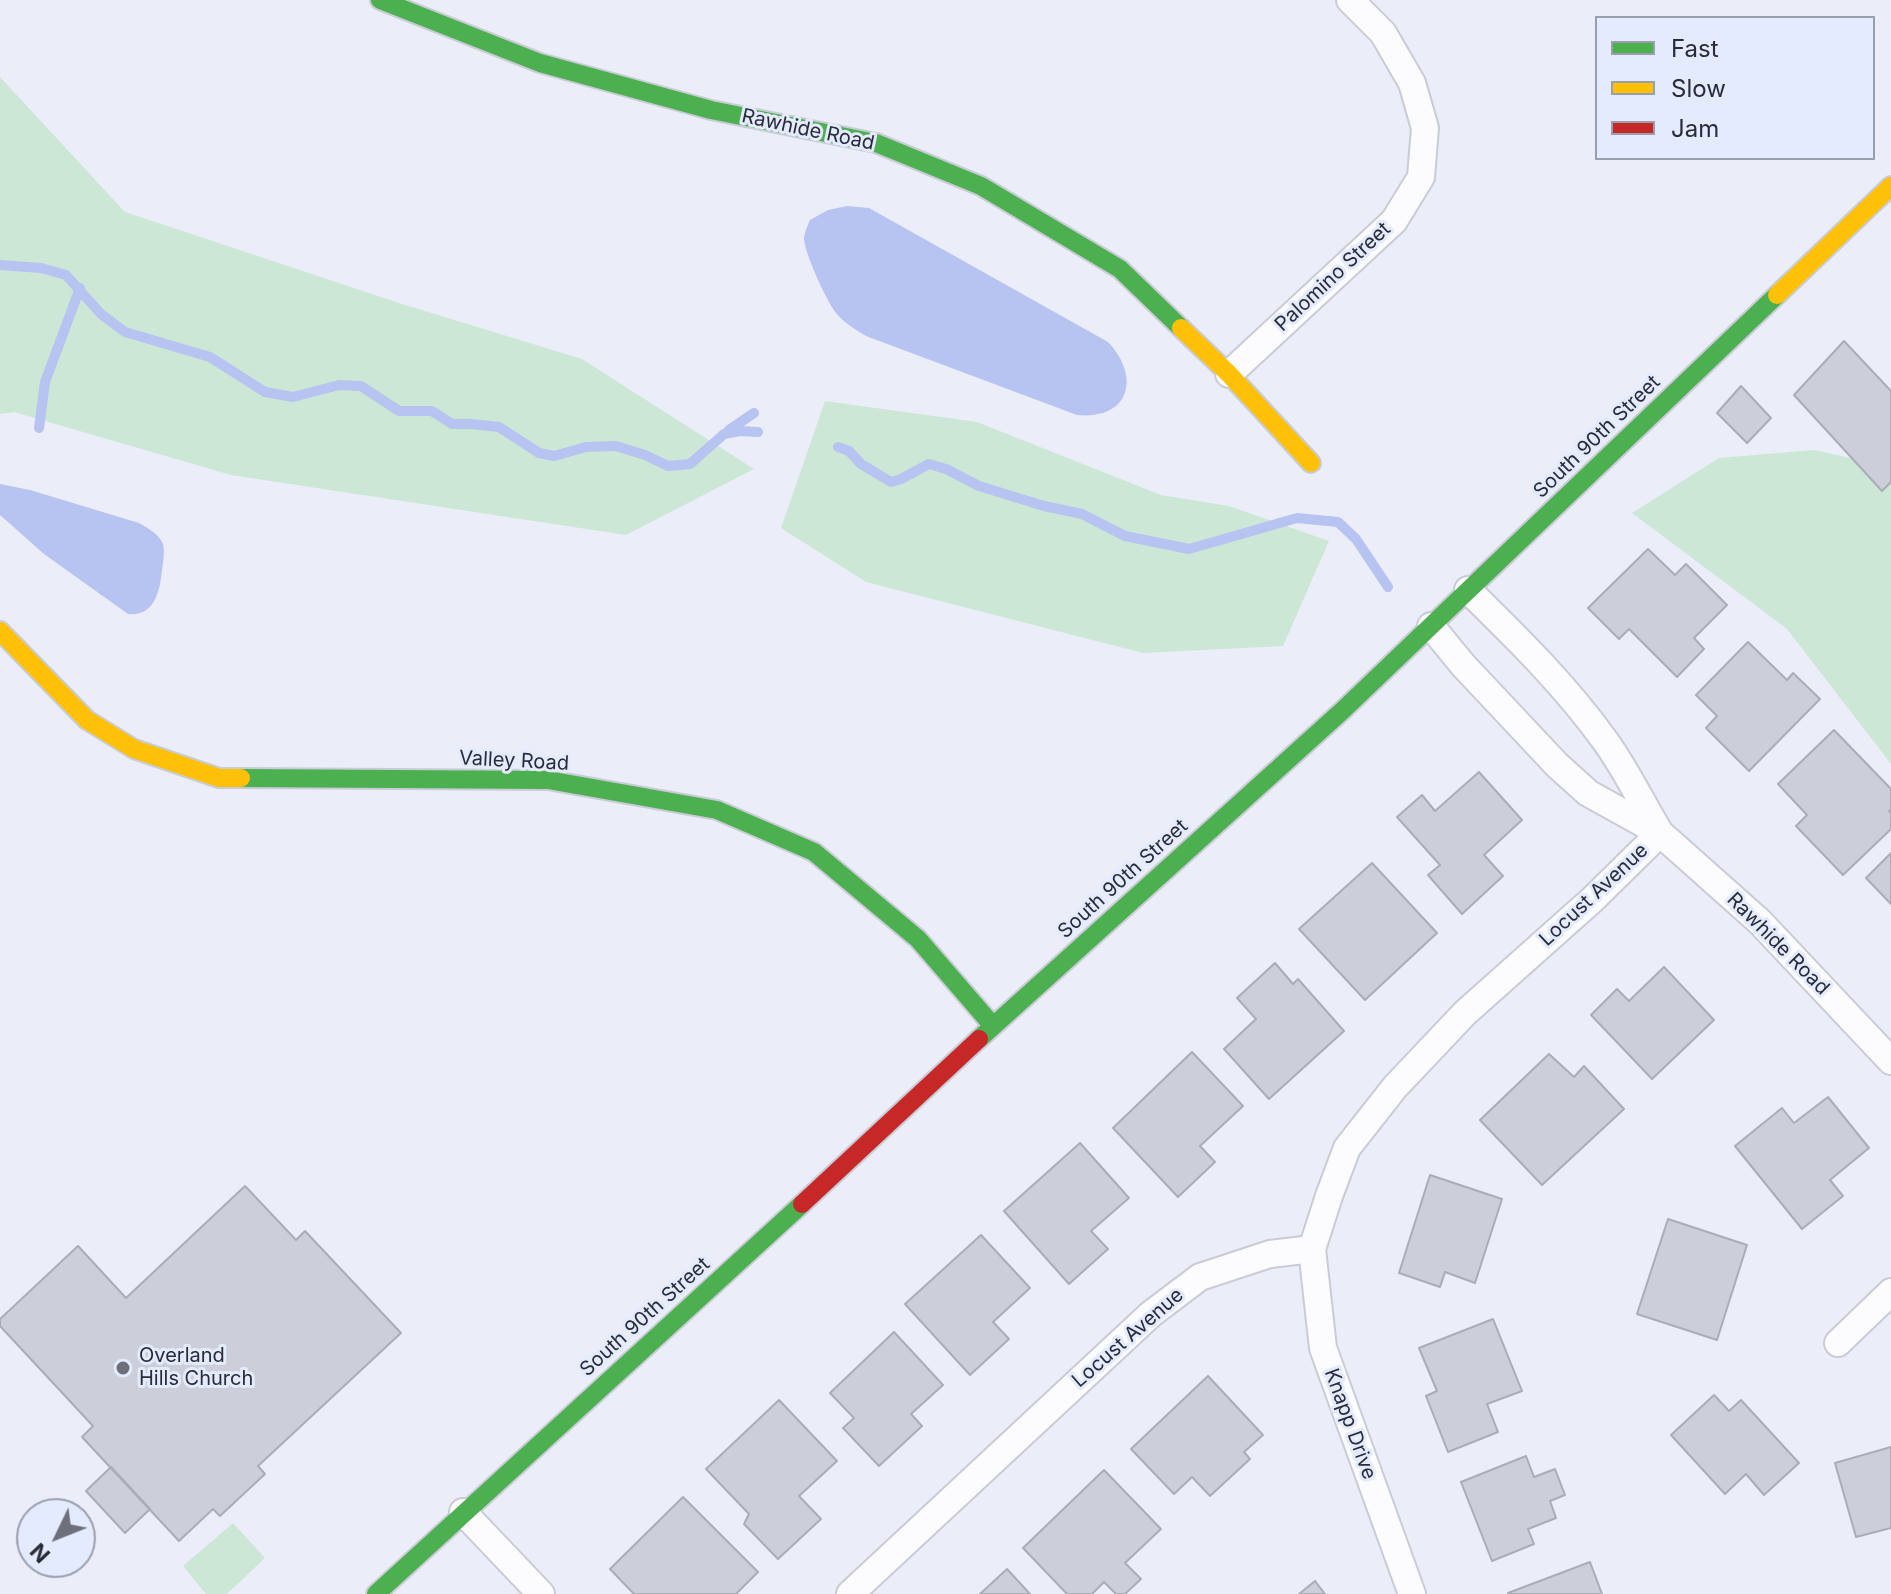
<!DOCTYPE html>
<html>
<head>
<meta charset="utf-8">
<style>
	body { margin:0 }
	#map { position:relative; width:1891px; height:1594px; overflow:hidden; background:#ebeef8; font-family:Inter,sans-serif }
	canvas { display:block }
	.legend { position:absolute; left:1595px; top:16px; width:280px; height:144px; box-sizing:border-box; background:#e5ebfe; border:2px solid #9a9faf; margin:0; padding:10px 14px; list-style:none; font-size:24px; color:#292c38 }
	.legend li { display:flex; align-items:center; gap:16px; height:40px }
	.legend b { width:40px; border:2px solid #9a9faf }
	.north { position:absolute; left:16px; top:1498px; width:80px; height:80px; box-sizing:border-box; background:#e5ebfe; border:2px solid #9a9faf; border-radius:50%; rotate:227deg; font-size:22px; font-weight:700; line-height:32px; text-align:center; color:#292c38 }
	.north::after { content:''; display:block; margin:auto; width:28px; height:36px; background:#6d707b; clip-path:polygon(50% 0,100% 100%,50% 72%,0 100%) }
</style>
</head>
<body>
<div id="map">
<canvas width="1891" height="1594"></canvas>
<ul class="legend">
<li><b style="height:10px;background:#4caf50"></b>Fast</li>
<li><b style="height:10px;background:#ffc107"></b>Slow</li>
<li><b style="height:10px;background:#c62828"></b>Jam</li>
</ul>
<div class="north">N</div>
</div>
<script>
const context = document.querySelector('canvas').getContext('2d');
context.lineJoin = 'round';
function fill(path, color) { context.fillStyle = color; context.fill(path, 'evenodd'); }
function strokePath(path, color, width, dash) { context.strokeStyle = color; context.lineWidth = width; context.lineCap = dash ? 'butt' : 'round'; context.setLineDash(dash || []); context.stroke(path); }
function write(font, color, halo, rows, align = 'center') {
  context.font = font + ' Inter,sans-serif'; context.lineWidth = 6; context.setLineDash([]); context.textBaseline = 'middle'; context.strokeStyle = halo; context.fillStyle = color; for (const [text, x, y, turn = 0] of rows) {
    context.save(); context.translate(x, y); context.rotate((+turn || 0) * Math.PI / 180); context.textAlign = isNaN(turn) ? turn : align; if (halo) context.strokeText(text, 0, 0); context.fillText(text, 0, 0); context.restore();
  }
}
const green = new Path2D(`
	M0,77L125,212L399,303L582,359L754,469L626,535L231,475L14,412L0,414Z
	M825,401L977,422L1161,495L1229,506L1329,541L1283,646L1143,653L866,582L781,528Z
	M1814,450L1891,467V764L1787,629L1632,513L1719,458Z
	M233,1523L265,1558L227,1594H206L183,1566Z`);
const water = new Path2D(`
	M847,206L869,208L1108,342C1141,377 1130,420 1077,415L866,336C856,330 844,323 836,313C827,302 804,252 804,238C805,232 807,226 810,220L828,210Z
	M0,484L30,490L139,523C148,528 159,534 163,544C165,552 163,562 162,570C160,590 155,617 128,614L44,554L0,515Z`);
const stream = new Path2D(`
	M0,265L41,268L66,275L101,314L125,332L210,357L265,392L293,397L339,385L361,386L399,411H432L452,424H471L499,427L539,453L554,456L586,447L616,446L645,455L668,466L690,464L724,434L740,431L758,432
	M39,428L45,382L80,288
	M729,430L754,413
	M838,447L849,451L861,464L891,482L901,479L929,464L946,469L979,486L1044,506L1082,514L1125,536L1189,549L1297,518L1338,522L1356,539L1388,587`);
const building = new Path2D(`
	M1844,341L1891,391V482L1882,491L1794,395Z
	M1741,386L1771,418L1747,443L1717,413Z
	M1648,549L1675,575L1686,564L1727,605L1694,638L1704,649L1677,677L1629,629L1619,639L1588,608Z
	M1748,642L1787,680L1793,673L1820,699L1749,771L1706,728L1717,716L1696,695Z
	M1834,730L1891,789V810L1889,811L1891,813V829L1843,875L1796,826L1807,815L1778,784Z
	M1479,772L1522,820L1484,855L1503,876L1462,914L1428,875L1440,865L1397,817L1422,795L1435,811Z
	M1891,853V904L1866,878Z
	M1372,863L1437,933L1365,1000L1299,929Z
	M1275,963L1293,984L1298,979L1344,1031L1269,1099L1224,1049L1256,1019L1237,998Z
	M1664,967L1714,1020L1652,1079L1591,1015L1617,989L1629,1001Z
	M1192,1052L1243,1106L1200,1146L1215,1162L1178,1197L1113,1128Z
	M1549,1054L1574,1077L1584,1066L1624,1109L1542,1185L1480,1120Z
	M1828,1097L1869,1148L1830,1180L1843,1196L1802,1229L1735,1146L1782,1108L1794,1123Z
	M1080,1143L1129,1198L1091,1231L1108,1249L1069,1284L1004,1211Z
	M1430,1175L1502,1199L1475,1283L1445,1272L1440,1287L1399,1273Z
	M245,1186L296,1240L305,1231L401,1333L258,1466L265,1474L220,1516L213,1509L179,1541L82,1437L93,1426L0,1326V1319L78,1246L126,1298Z
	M1668,1219L1747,1245L1717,1340L1637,1314Z
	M981,1235L1030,1288L993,1322L1009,1339L970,1375L905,1304Z
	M1493,1319L1522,1391L1487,1404L1498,1432L1448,1452L1426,1396L1437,1391L1419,1348Z
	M894,1332L943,1385L911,1414L922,1426L879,1466L843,1428L854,1418L830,1393Z
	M1208,1376L1263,1435L1244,1452L1250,1459L1210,1496L1192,1477L1174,1494L1131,1449Z
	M1714,1395L1729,1411L1741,1400L1799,1463L1764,1495L1746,1474L1725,1494L1671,1435Z
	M779,1400L837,1461L799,1496L821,1519L778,1559L744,1524L749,1514L706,1469Z
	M1891,1447V1528L1856,1537L1835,1463Z
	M1526,1456L1534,1477L1555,1469L1565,1495L1550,1501L1556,1518L1528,1529L1534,1544L1492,1561L1461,1482Z
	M111,1467L150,1509L125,1533L86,1491Z
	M1104,1470L1161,1529L1125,1563L1141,1579L1125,1594H1116L1104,1582L1092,1594H1067L1023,1548Z
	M683,1497L758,1572L736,1594H634L610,1569Z
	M1590,1562L1602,1594H1509L1508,1593Z
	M1007,1569L1030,1594H980Z
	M1315,1581L1325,1594H1299Z`);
const street = new Path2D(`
	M1229,374L1394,221L1421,177L1425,128L1412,83L1383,33L1350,0
	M1468,590C1517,638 1566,686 1606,742C1626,770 1642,803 1660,833
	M1431,626L1463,665L1557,765L1588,793L1660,833L1760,922L1891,1061
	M1838,1343L1891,1292
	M463,1512L541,1594
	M850,1594L1151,1314L1200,1277L1270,1254L1312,1249
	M1412,1594L1323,1348L1312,1249L1329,1196L1347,1148L1395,1087L1465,1013L1593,899L1660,833`);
const fast = new Path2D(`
	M380,0L540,63L711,110L876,143L981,186L1120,269L1181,328
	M241,778L548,780L717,810L814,852L918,939L993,1026
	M979,1039L1342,711L1777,295
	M376,1594L802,1204`);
const slow = new Path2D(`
	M1777,295L1891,186
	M1181,328L1229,374L1311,463
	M0,631L87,720L134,749L219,778H241`);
const jam = new Path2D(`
	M802,1204L979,1039`);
const markers = [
	[123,1368,8,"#6d707b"]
];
const streetNames = [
	["Rawhide Road",808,130,12],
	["Palomino Street",1333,277,-43],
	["South 90th Street",1597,437,-44],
	["Valley Road",514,761,3],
	["South 90th Street",1123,879,-42],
	["Locust Avenue",1594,895,-43],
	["Rawhide Road",1778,944,45],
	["South 90th Street",645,1317,-42],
	["Locust Avenue",1128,1338,-41],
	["Knapp Drive",1350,1424,70]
];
const poiNames = [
	["Overland",139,1356],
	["Hills Church",139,1379]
];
fill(green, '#cce7d6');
fill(water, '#b7c3f0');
strokePath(stream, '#b7c3f0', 10);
fill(building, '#cccfd9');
strokePath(building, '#aaadb7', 2);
strokePath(street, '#c9ccd6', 30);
strokePath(fast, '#c9ccd6', 22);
strokePath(slow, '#c9ccd6', 22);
strokePath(jam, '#c9ccd6', 22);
strokePath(street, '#fcfcfe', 26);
strokePath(fast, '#4caf50', 18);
strokePath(slow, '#ffc107', 18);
strokePath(jam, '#c62828', 18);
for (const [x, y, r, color] of markers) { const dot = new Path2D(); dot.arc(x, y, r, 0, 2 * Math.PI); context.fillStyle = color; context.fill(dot); strokePath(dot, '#e5ebfe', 3); }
write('20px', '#292c38', '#e5ebfe', streetNames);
write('20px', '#292c38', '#e5ebfe', poiNames, 'left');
</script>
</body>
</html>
